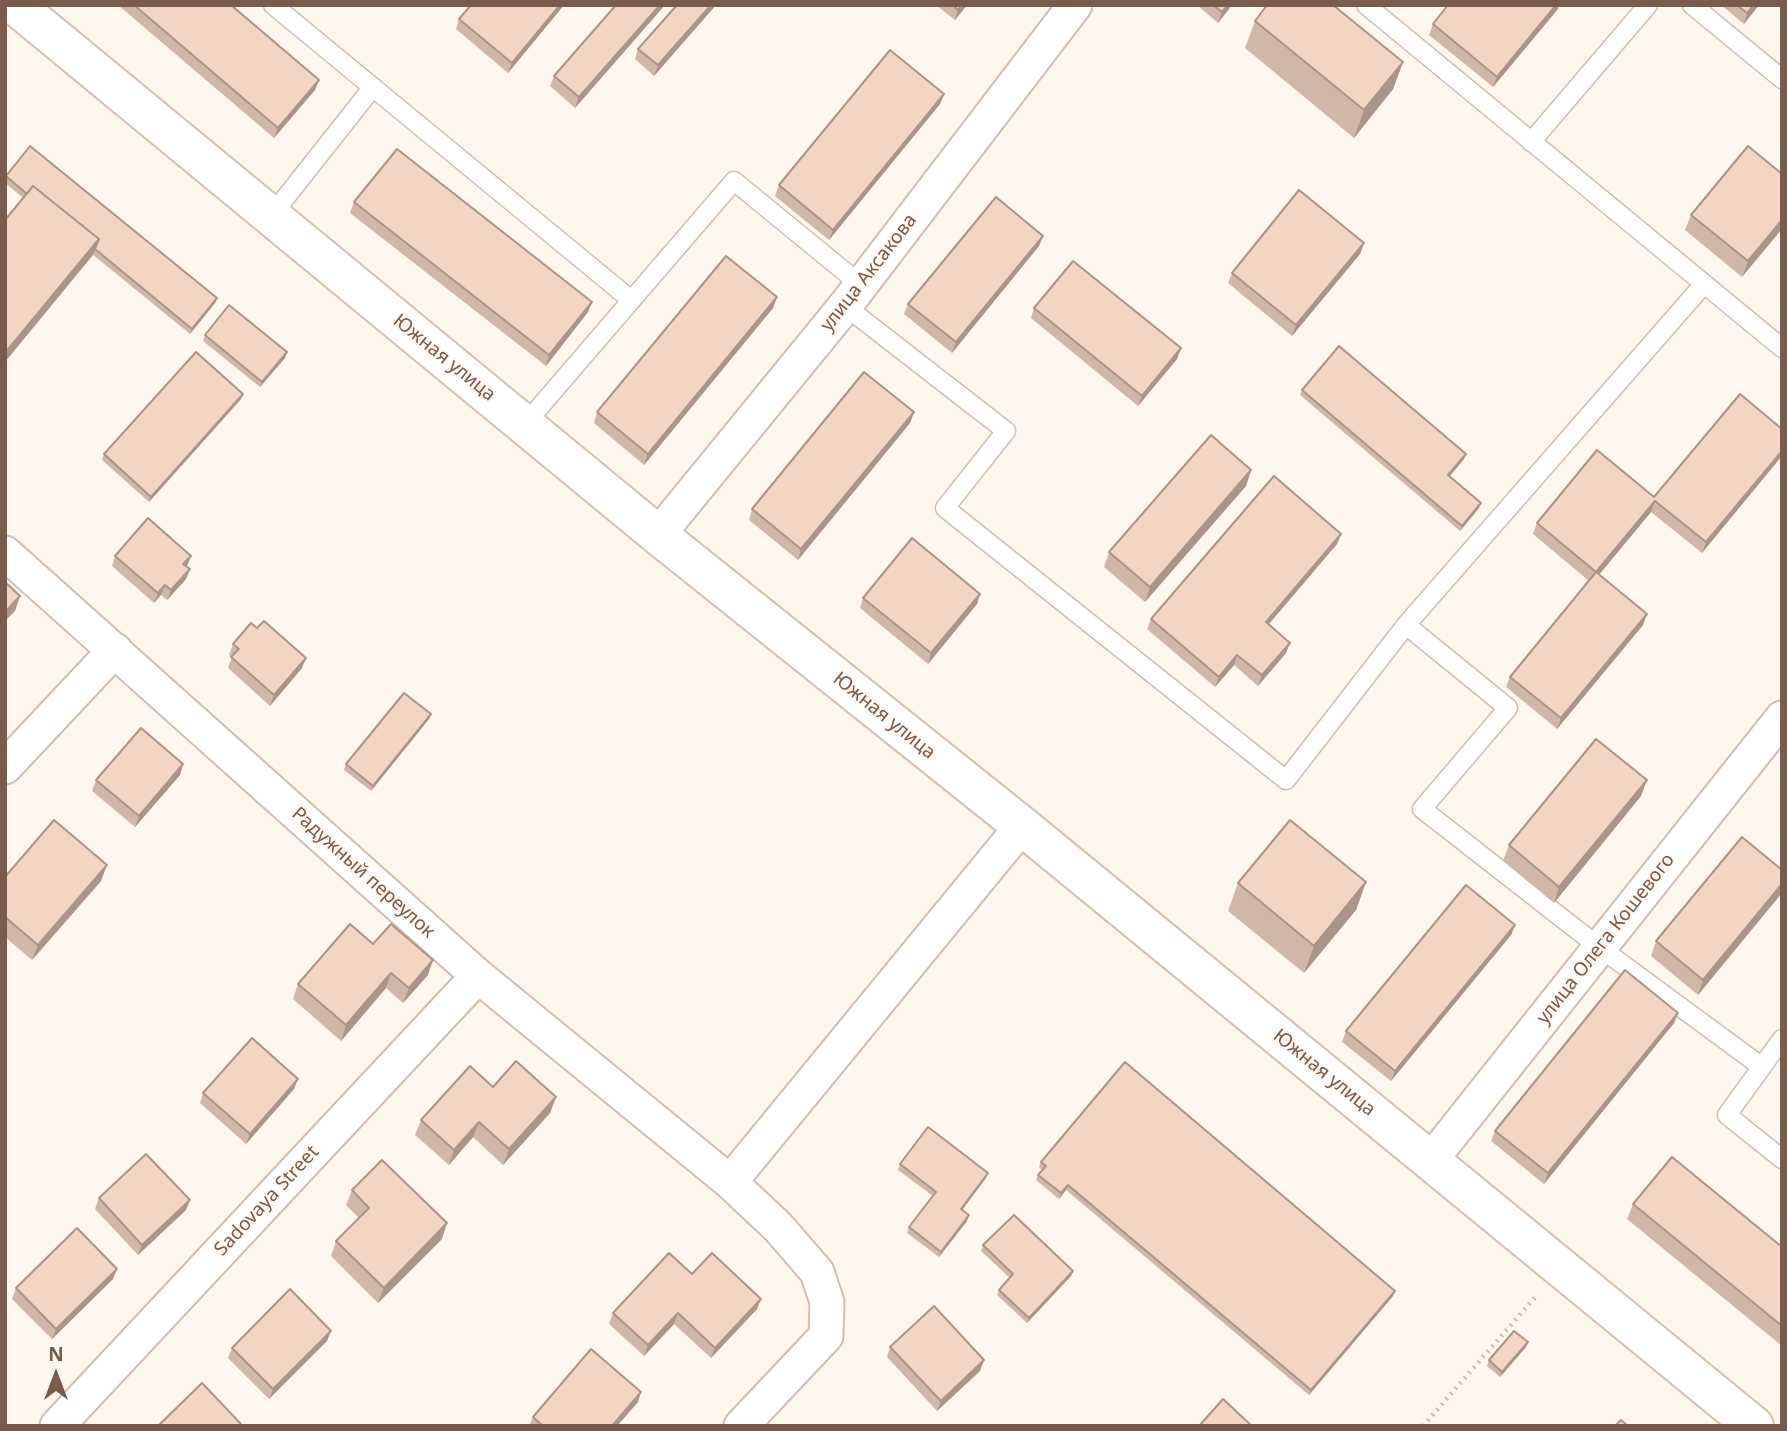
<!DOCTYPE html>
<html>
<head>
<meta charset="utf-8">
<style>
	body { margin:0 }
	#map { position:relative; width:1787px; height:1431px; overflow:hidden; background:#fdf6ec; font-family:"Noto Sans",sans-serif }
	canvas { display:block }
	.frame { position:absolute; inset:0; border:7px solid #7a5c4d; pointer-events:none }
	.north { position:absolute; left:21px; top:1340px; width:70px; height:70px; -webkit-text-stroke:5px #fffaf3; paint-order:stroke; rotate:0deg; font-size:19px; font-weight:700; line-height:28px; text-align:center; color:#7a5c4d }
	.north::after { content:''; display:block; margin:auto; width:24px; height:32px; background:#7a5c4d; clip-path:polygon(50% 0,100% 100%,50% 72%,0 100%) }
</style>
</head>
<body>
<div id="map">
<canvas width="1787" height="1431"></canvas>
<div class="frame"></div>
<div class="north">N</div>
</div>
<script>
const context = document.querySelector('canvas').getContext('2d');
context.lineJoin = 'round';
function strokePath(path, color, width, dash) { context.strokeStyle = color; context.lineWidth = width; context.lineCap = dash ? 'butt' : 'round'; context.setLineDash(dash || []); context.stroke(path); }
function fill(path, color) { context.fillStyle = color; context.fill(path, 'evenodd'); }
function write(font, color, halo, rows, align = 'center') {
  context.font = font + ' "Noto Sans",sans-serif'; context.lineWidth = 5; context.setLineDash([]); context.textBaseline = 'middle'; context.strokeStyle = halo; context.fillStyle = color; for (const [text, x, y, turn = 0] of rows) {
    context.save(); context.translate(x, y); context.rotate((+turn || 0) * Math.PI / 180); context.textAlign = isNaN(turn) ? turn : align; if (halo) context.strokeText(text, 0, 0); context.fillText(text, 0, 0); context.restore();
  }
}
const path = new Path2D(`
	M1423,1426L1537,1295`);
const lane = new Path2D(`
	M273,5L630,299
	M1366,5L1782,348
	M1692,5L1782,79
	M1531,142L1648,5
	M271,216L373,87
	M1704,284L1406,625L1508,708L1422,809L1599,947L1762,1067
	M845,306L1006,431L945,508L1286,780L1406,625
	M525,424L734,181L861,285
	M1782,1039L1727,1115L1782,1159`);
const street = new Path2D(`
	M658,535L845,306L1075,5
	M5,553L478,976L730,1182L778,1227L817,1272L827,1302L826,1336L741,1426
	M5,767L115,650
	M1431,1160L1782,718
	M730,1182L1022,826
	M57,1426L478,976`);
const secondary = new Path2D(`
	M15,5L658,535L1022,826L1754,1426`);
const wall = new Path2D(`
	M118,5H231L319,80L315,90L274,138Z
	M564,5L508,73L456,29L459,19Z
	M616,5H665L575,108L550,86L554,76Z
	M677,5H716L654,76L635,59L638,49Z
	M936,5H967L955,20Z
	M1197,5H1232L1218,23Z
	M1721,5H1759L1744,24Z
	M1558,9L1493,87L1429,35L1433,24Z
	M1255,21L1403,62L1393,89L1354,138L1245,48Z
	M944,94L940,104L829,240L775,196L779,185Z
	M1782,174L1742,277L1685,230L1691,215Z
	M6,176L217,298L215,303L190,334L5,183Z
	M354,202L588,312L546,366L350,213Z
	M1043,236L1039,246L952,353L904,314L908,304Z
	M1364,243L1360,254L1292,336L1228,283L1232,273Z
	M777,297L773,308L644,465L594,423L597,412Z
	M1034,308L1181,348L1177,359L1138,406L1031,318Z
	M205,335L285,358L260,387L203,341Z
	M1302,390L1466,454L1464,459L1450,476L1479,508L1460,531L1300,395Z
	M241,399L149,502L102,460L104,454Z
	M914,412L910,423L798,560L749,520L752,509Z
	M1782,429L1702,553L1651,512L1599,575L1643,625L1557,729L1506,687L1510,677L1589,581L1533,534L1537,523L1654,497Z
	M1251,470L1246,486L1145,602L1104,567L1109,552Z
	M1341,534L1337,544L1269,624L1286,653L1258,686L1234,665L1215,687L1147,629L1151,619Z
	M115,556L186,566L190,569L186,579L167,600L161,595L154,603L112,566Z
	M980,594L977,604L928,664L860,608L863,598Z
	M257,628L302,668L270,706L228,668L232,657L229,655L233,644Z
	M431,714L429,719L371,791L344,770L346,764Z
	M183,764L180,775L135,827L92,791L96,780Z
	M1641,796L1554,903L1503,861L1509,845Z
	M1782,870L1698,995L1651,956L1656,941Z
	M5,877L101,881L32,960L5,937Z
	M1366,882L1356,910L1304,973L1228,911L1238,883Z
	M1515,925L1511,935L1391,1081L1342,1042L1346,1031Z
	M373,944L428,975L403,1003L386,988L341,1041L293,999L298,984Z
	M1678,1013L1674,1023L1544,1184L1491,1141L1495,1131Z
	M493,1087L556,1097L550,1113L503,1165L473,1137L449,1165L415,1135L421,1120Z
	M294,1089L246,1144L200,1103L203,1093Z
	M1041,1162L1393,1296L1309,1395L1066,1190L1059,1199L1036,1180L1038,1175L1042,1170L1039,1167Z
	M900,1164L988,1173L986,1178L962,1210L967,1221L939,1257L907,1233L909,1227L933,1196L898,1170Z
	M352,1190L442,1239L378,1303L331,1256L336,1241L359,1218L346,1205Z
	M99,1198L186,1210L138,1255L95,1209Z
	M1633,1204L1782,1247V1346L1627,1219Z
	M983,1245L1071,1276L1027,1323L997,1295L999,1290L1010,1278L981,1251Z
	M692,1274L757,1309L711,1358L674,1324L644,1356L609,1324L613,1313Z
	M113,1279L52,1339L12,1299L16,1288Z
	M327,1341L269,1399L228,1358L232,1348Z
	M1528,1342L1526,1347L1500,1377L1487,1366L1489,1360Z
	M890,1347L980,1371L937,1411L887,1357Z
	M638,1402L617,1426H529L533,1417Z`);
const shadedWall = new Path2D(`
	M560,5H564L508,73L512,63Z
	M660,5H665L575,108L579,97Z
	M711,5H716L654,76L658,65Z
	M962,5H967L955,20L958,10Z
	M1228,5H1232L1218,23L1222,12Z
	M1556,5H1559L1558,9L1493,87L1497,77Z
	M1754,5H1759L1744,24L1747,13Z
	M1403,62L1393,89L1354,138L1364,110Z
	M319,80L315,90L274,138L278,128Z
	M944,94L940,104L829,240L833,230Z
	M1782,220V229L1742,277L1748,261Z
	M1043,236L1039,246L952,353L956,342Z
	M99,239L93,255L5,362V353Z
	M1364,243L1360,254L1292,336L1296,325Z
	M777,297L773,308L644,465L648,454Z
	M217,298L215,303L190,334L192,329Z
	M592,302L588,312L546,366L549,355Z
	M1181,348L1177,359L1138,406L1142,396Z
	M287,352L285,358L260,387L262,382Z
	M243,394L241,399L149,502L151,497Z
	M914,412L910,423L798,560L801,549Z
	M1782,451V456L1702,553L1706,542Z
	M1466,454L1464,459L1446,480L1448,475Z
	M1251,470L1246,486L1145,602L1150,587Z
	M1655,501L1651,512L1592,583L1596,572Z
	M1481,503L1479,508L1460,531L1462,526Z
	M1341,534L1337,544L1262,632L1266,622Z
	M191,556L187,566L180,574L183,564Z
	M190,569L186,579L167,600L171,590Z
	M165,585L161,595L154,603L158,593Z
	M980,594L977,604L928,664L931,653Z
	M20,596L15,611L5,621V612Z
	M1647,614L1643,625L1557,729L1561,718Z
	M1290,643L1286,653L1258,686L1262,675Z
	M1237,655L1234,665L1215,687L1219,677Z
	M306,658L302,668L270,706L274,695Z
	M431,714L429,719L371,791L373,786Z
	M183,764L180,775L135,827L139,816Z
	M1647,780L1641,796L1554,903L1559,887Z
	M107,865L101,881L32,960L38,945Z
	M1366,882L1356,910L1304,973L1314,946Z
	M1782,884V893L1698,995L1703,980Z
	M1515,925L1511,935L1391,1081L1395,1071Z
	M433,960L428,975L403,1003L409,988Z
	M391,973L386,988L341,1041L346,1025Z
	M1678,1013L1674,1023L1544,1184L1548,1173Z
	M298,1079L294,1089L246,1144L250,1134Z
	M556,1097L550,1113L503,1165L509,1149Z
	M479,1122L473,1137L449,1165L454,1150Z
	M988,1173L986,1178L959,1214L961,1209Z
	M1068,1185L1066,1190L1059,1199L1061,1193Z
	M190,1200L186,1210L138,1255L142,1245Z
	M969,1215L967,1221L939,1257L941,1252Z
	M447,1223L442,1239L378,1303L384,1288Z
	M117,1269L113,1279L52,1339L56,1329Z
	M1073,1271L1071,1276L1027,1323L1029,1318Z
	M1395,1291L1393,1296L1309,1395L1311,1390Z
	M761,1299L757,1309L711,1358L715,1348Z
	M678,1313L674,1324L644,1356L648,1345Z
	M331,1331L327,1341L269,1399L273,1389Z
	M1528,1342L1526,1347L1500,1377L1502,1372Z
	M984,1360L980,1371L937,1411L941,1401Z
	M641,1392L638,1402L617,1426H612Z`);
const building = new Path2D(`
	M134,5H231L319,80L278,128Z
	M471,5H560L512,63L459,19Z
	M616,5H660L579,97L554,76Z
	M677,5H711L658,65L638,49Z
	M953,5H962L958,10Z
	M1213,5H1228L1222,12Z
	M1267,5H1333L1403,62L1364,110L1255,21Z
	M1448,5H1556L1497,77L1433,24Z
	M1737,5H1754L1747,13Z
	M890,50L944,94L833,230L779,185Z
	M30,146L217,298L192,329L95,249L99,239L33,186L27,194L6,176Z
	M1748,146L1782,174V220L1748,261L1691,215Z
	M397,149L592,302L549,355L354,202Z
	M33,186L99,239L5,353V220Z
	M1299,190L1364,243L1296,325L1232,273Z
	M996,197L1043,236L956,342L908,304Z
	M726,256L777,297L648,454L597,412Z
	M1073,261L1181,348L1142,396L1034,308Z
	M229,305L287,352L262,382L205,335Z
	M1339,346L1466,454L1448,475L1481,503L1462,526L1302,390Z
	M196,352L243,394L151,497L104,454Z
	M864,372L914,412L801,549L752,509Z
	M1740,394L1782,429V451L1706,542L1655,501L1596,572L1537,523L1597,450L1654,497Z
	M1211,435L1251,470L1150,587L1109,552Z
	M1274,476L1341,534L1266,622L1290,643L1262,675L1237,655L1219,677L1151,619Z
	M148,518L191,556L183,564L190,569L171,590L165,585L158,593L115,556Z
	M912,538L980,594L931,653L863,598Z
	M1596,572L1647,614L1561,718L1510,677Z
	M5,582L20,596L5,612Z
	M264,621L306,658L274,695L231,657L239,649L233,644L251,623L257,628Z
	M404,693L431,714L373,786L346,764Z
	M141,728L183,764L139,816L96,780Z
	M1596,739L1647,780L1559,887L1509,845Z
	M54,820L107,865L38,945L5,917V877Z
	M1290,820L1366,882L1314,946L1238,883Z
	M1742,837L1782,870V884L1703,980L1656,941Z
	M1466,885L1515,925L1395,1071L1346,1031Z
	M350,924L373,944L391,924L433,960L409,988L391,973L346,1025L298,984Z
	M1625,970L1678,1013L1548,1173L1495,1131Z
	M252,1038L298,1079L250,1134L203,1093Z
	M516,1061L556,1097L509,1149L479,1122L454,1150L421,1120L470,1066L493,1087Z
	M1125,1062L1395,1291L1311,1390L1068,1185L1061,1193L1038,1175L1046,1166L1041,1162Z
	M928,1127L988,1173L961,1209L969,1215L941,1252L909,1227L936,1192L900,1164Z
	M146,1154L190,1200L142,1245L99,1198Z
	M1672,1157L1782,1247V1326L1633,1204Z
	M382,1160L447,1223L384,1288L336,1241L369,1208L352,1190Z
	M1014,1215L1073,1271L1029,1318L999,1290L1013,1274L983,1245Z
	M77,1228L117,1269L56,1329L16,1288Z
	M669,1253L692,1274L712,1253L761,1299L715,1348L678,1313L648,1345L613,1313Z
	M290,1289L331,1331L273,1389L232,1348Z
	M934,1306L984,1360L941,1401L890,1347Z
	M1514,1331L1528,1342L1502,1372L1489,1360Z
	M591,1349L641,1392L612,1426H543L533,1417Z
	M202,1383L241,1424L239,1426H158Z
	M1223,1399L1252,1426H1199Z
	M1621,1420L1628,1426H1615Z`);
const streetNames = [
	["улица Аксакова",869,273,-52],
	["Южная улица",444,358,39],
	["Южная улица",884,716,39],
	["Радужный переулок",363,873,42],
	["улица Олега Кошевого",1606,939,-52],
	["Южная улица",1324,1073,39],
	["Sadovaya Street",267,1201,-47]
];
strokePath(lane, '#d1beb0', 21);
strokePath(street, '#d1beb0', 37);
strokePath(secondary, '#d6c0b0', 42);
strokePath(path, '#d9b8a5', 4.5, [2, 5]);
strokePath(lane, '#fff', 18);
strokePath(street, '#fff', 33);
strokePath(secondary, '#fff', 38);
fill(wall, '#d1b7a8');
fill(shadedWall, '#aa9588');
fill(building, '#f3d5c3');
strokePath(building, '#aa9588', 2);
write('19px', '#7a5c4d', '#fffaf3', streetNames);
</script>
</body>
</html>
